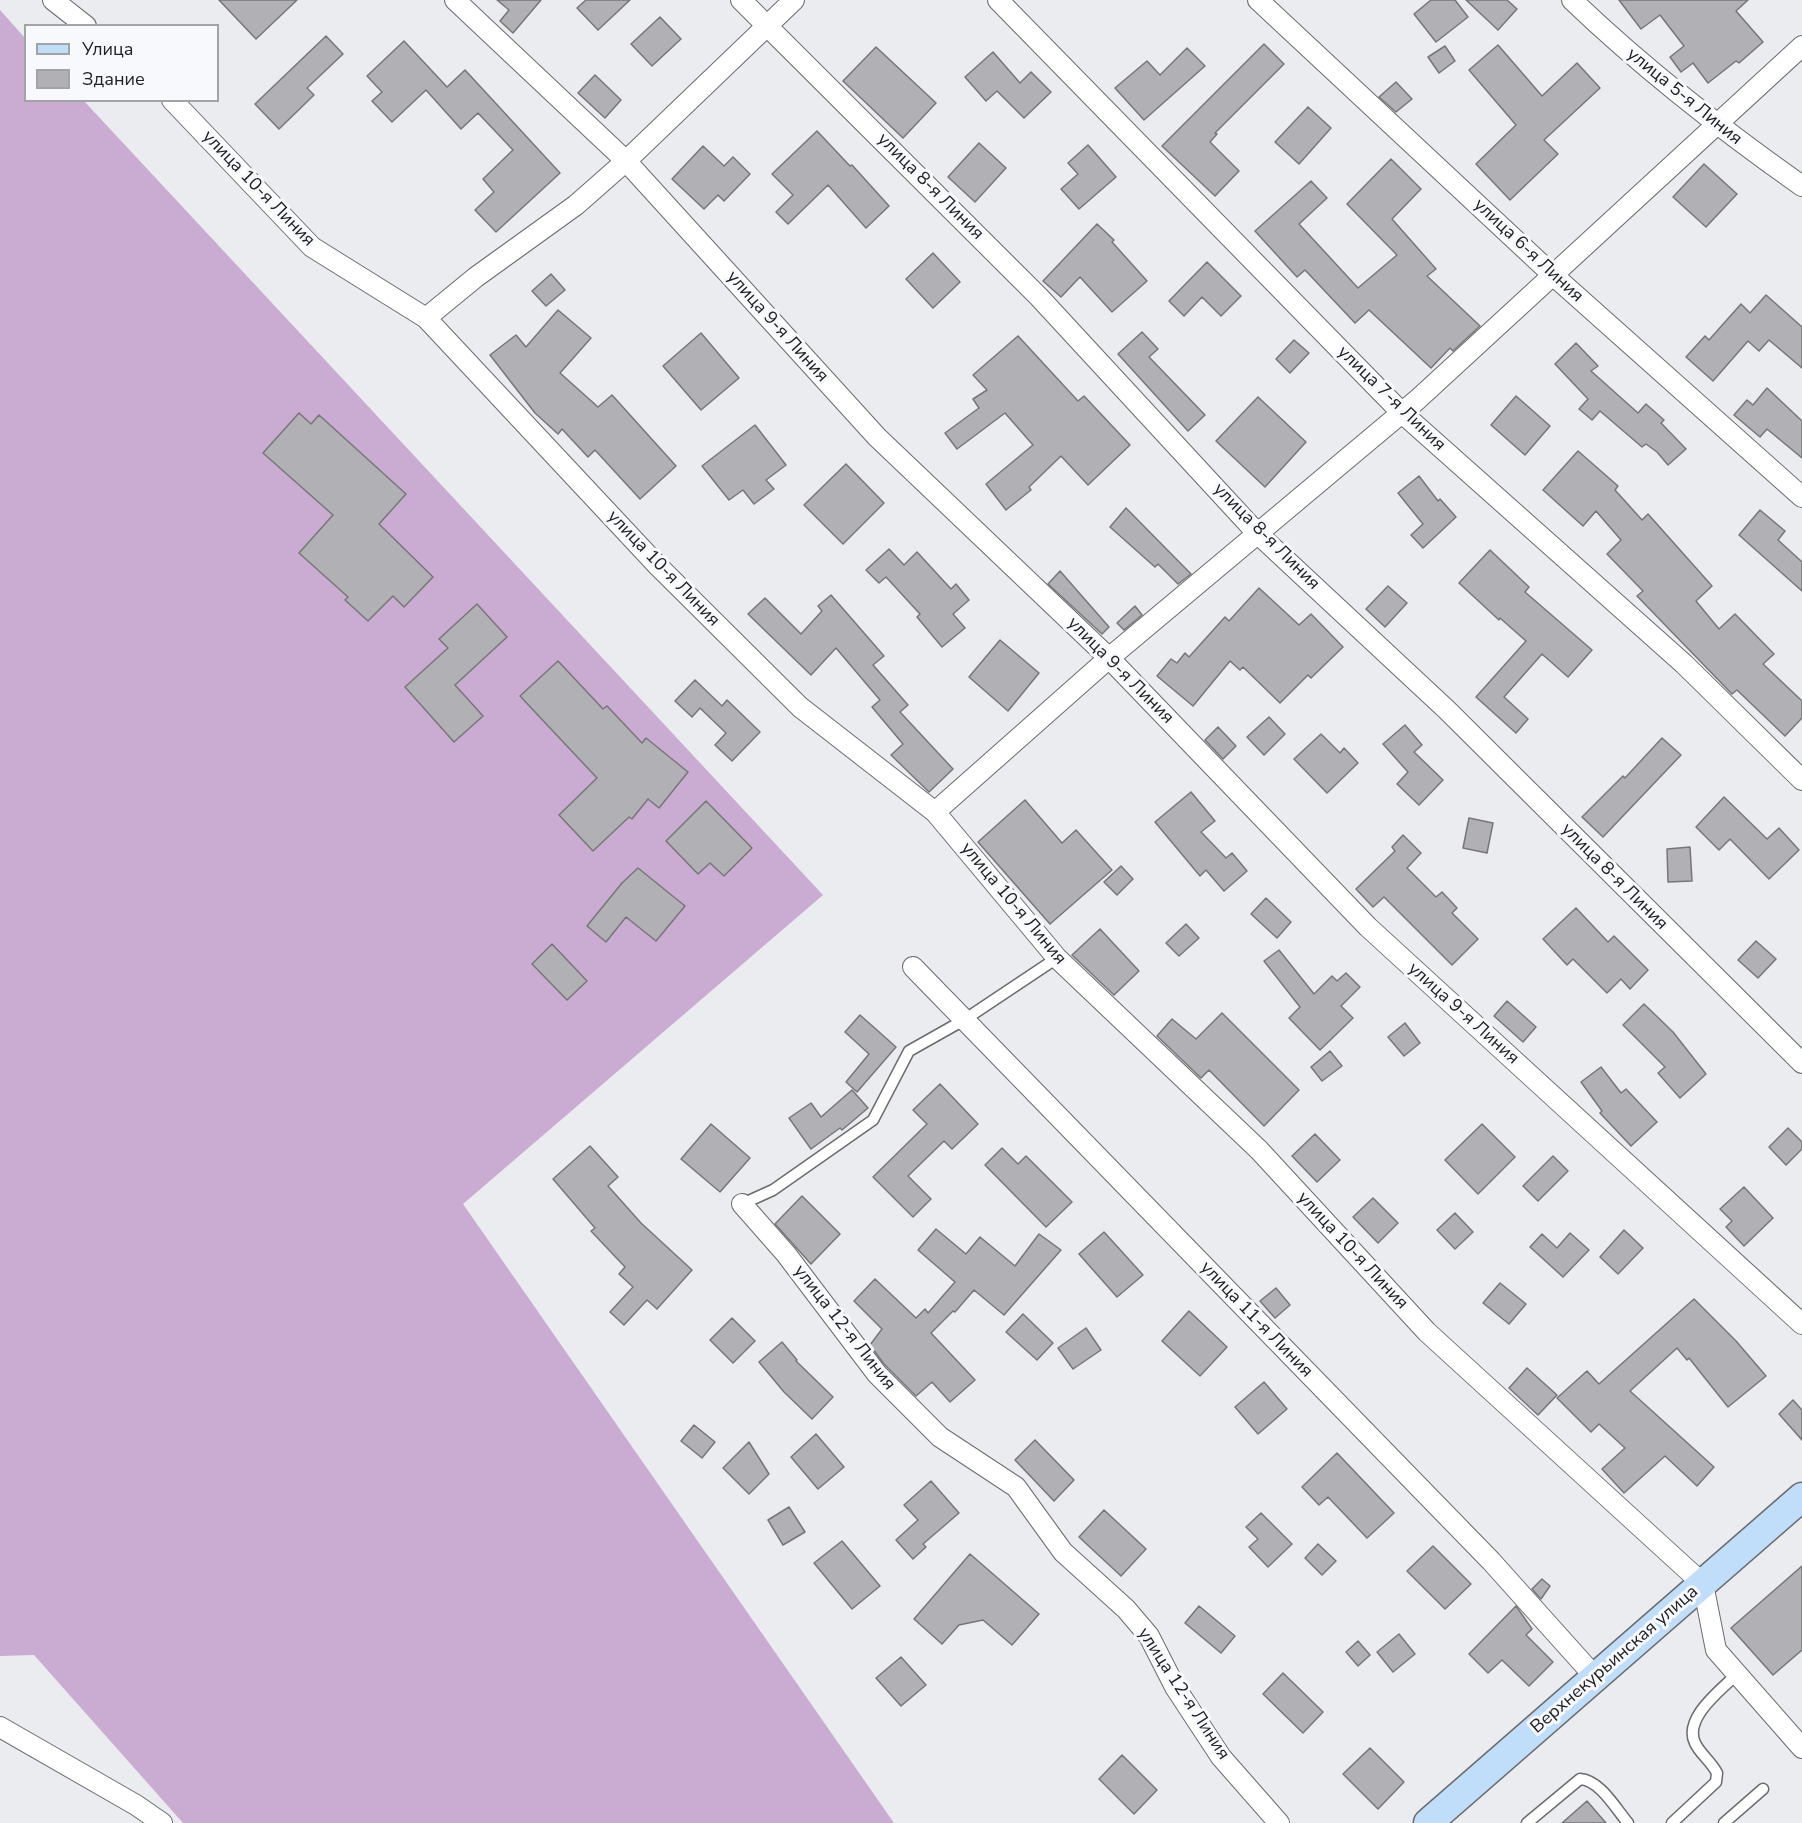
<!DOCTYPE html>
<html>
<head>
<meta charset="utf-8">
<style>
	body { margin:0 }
	#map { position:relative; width:1802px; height:1823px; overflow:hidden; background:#ebecf0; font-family:"Nunito Sans",sans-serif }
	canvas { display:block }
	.legend { position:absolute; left:24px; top:24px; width:195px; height:78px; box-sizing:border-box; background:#f8f9fd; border:2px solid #a2a3a5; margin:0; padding:8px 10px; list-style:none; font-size:18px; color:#202122 }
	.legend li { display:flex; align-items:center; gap:12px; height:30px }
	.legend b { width:30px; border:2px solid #a2a3a5 }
</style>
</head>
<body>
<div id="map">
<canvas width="1802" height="1823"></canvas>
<ul class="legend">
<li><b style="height:8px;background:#c0defa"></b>Улица</li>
<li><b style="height:16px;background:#b1b0b4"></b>Здание</li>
</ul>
</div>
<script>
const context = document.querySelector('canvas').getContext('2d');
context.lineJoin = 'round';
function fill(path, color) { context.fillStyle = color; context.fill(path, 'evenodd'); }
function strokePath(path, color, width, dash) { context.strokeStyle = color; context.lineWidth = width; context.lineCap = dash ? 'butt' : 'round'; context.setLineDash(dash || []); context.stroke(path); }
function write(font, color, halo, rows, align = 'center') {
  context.font = font + ' "Nunito Sans",sans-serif'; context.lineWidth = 6; context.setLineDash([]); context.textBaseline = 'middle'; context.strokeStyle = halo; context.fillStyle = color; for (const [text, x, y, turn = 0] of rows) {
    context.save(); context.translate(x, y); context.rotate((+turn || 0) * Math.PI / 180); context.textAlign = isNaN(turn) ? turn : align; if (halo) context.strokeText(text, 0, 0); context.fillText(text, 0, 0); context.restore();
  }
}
const forest = new Path2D(`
	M0,10L25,38L26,100L84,101L823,895L463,1204L894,1823H183L34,1655L0,1656Z`);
const building = new Path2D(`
	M219,0H297L256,39Z
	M497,0H541L513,33L500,21L509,10Z
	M586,0H630L598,30L577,8Z
	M1431,0H1455L1468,17L1436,42L1414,14Z
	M1466,0H1507L1517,9L1498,30Z
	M1619,0H1748L1736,11L1763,42L1739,63L1736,61L1708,83L1693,63L1681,72L1670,57L1684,46L1660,15L1641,29Z
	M660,17L681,39L652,66L631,44Z
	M326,36L343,54L307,88L314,95L279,129L255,104Z
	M404,41L447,87L465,70L560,173L496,232L475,210L494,192L483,179L513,150L478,113L461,129L426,90L392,122L372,101L382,92L367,76Z
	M1264,44L1284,64L1215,133L1217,134L1210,142L1239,171L1215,196L1162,146Z
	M1498,45L1542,96L1577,63L1600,88L1544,140L1558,154L1510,200L1476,164L1516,125L1469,70Z
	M1445,46L1455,61L1439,73L1428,57Z
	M876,47L936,103L903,138L843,81Z
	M1187,48L1205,66L1144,120L1115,88L1147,61L1160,75Z
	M993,52L1020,83L1031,72L1051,92L1024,118L997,91L986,101L965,77Z
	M595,75L621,100L605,118L578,93Z
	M1396,82L1412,99L1396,112L1379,97Z
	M1308,107L1331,128L1299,164L1275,142Z
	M817,131L850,166L852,165L889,206L866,228L828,185L788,224L776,212L793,195L772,174Z
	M979,143L1006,168L975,202L948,177Z
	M1088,145L1116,177L1079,209L1061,189L1078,174L1068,163Z
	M703,146L724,166L733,157L750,174L724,201L718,195L704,209L672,179Z
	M1391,159L1421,189L1392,219L1436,269L1427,276L1480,326L1453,351L1450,348L1431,368L1369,310L1355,323L1305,270L1297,277L1255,231L1311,181L1327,198L1299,224L1358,288L1397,255L1347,204Z
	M1704,164L1737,194L1706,227L1673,197Z
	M1097,224L1114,240L1112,242L1147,281L1112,312L1080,277L1061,297L1043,281Z
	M933,253L960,282L933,308L906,279Z
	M1207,262L1241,296L1221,316L1202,297L1184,316L1169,301Z
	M551,274L565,290L546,306L532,291Z
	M1766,295L1802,327V368L1769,340L1759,351L1748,341L1713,381L1686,357L1705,336L1709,340L1741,304L1750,313Z
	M558,310L591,338L560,373L598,407L612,395L676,466L640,499L595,450L588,457L562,429L558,434L535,413L490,355L516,335L526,347Z
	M1142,332L1158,349L1149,357L1205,415L1188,431L1118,354Z
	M701,333L739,378L701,410L663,366Z
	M1018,336L1078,401L1084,396L1130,445L1088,485L1061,456L1029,487L1031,490L1006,510L986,484L1033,445L1005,413L957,449L945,433L979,408L973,399L987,390L973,375Z
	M1294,340L1309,353L1290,373L1276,359Z
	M1576,343L1598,366L1591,371L1638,413L1646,404L1664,420L1661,423L1686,449L1668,465L1657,452L1646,444L1642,447L1600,411L1592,420L1579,409L1588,399L1555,364Z
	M1767,388L1802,421V458L1767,429L1760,437L1734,415L1747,400L1753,405Z
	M1516,396L1550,426L1525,455L1491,425Z
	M1258,397L1306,442L1265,487L1216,441Z
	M299,413L311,424L319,415L406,494L379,524L433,577L404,607L393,596L368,621L345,600L348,597L299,553L333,515L263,453Z
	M755,425L786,465L766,480L774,489L754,504L743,490L729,500L702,466Z
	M1578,451L1618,486L1615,490L1642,520L1648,514L1712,586L1696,601L1719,629L1735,614L1774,654L1763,664L1802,701V718L1785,736L1737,690L1732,694L1637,596L1643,591L1607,554L1621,540L1596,511L1583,526L1543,490Z
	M846,464L884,503L843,544L804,505Z
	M1419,476L1438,501L1440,499L1456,517L1423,548L1411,535L1423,524L1398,493Z
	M1126,508L1191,574L1178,584L1158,564L1155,567L1110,527Z
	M1760,510L1785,531L1778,540L1802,562V591L1739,535Z
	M889,549L904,565L917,552L951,589L956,584L969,600L953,614L965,628L942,647L917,617L920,614L886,577L879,583L866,570Z
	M1490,550L1529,587L1525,592L1592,650L1568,677L1542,654L1504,697L1528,719L1516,733L1476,697L1526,641L1500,618L1499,620L1459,583Z
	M1060,571L1109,627L1102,634L1048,584Z
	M1388,586L1407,603L1385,627L1366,609Z
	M1259,588L1299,625L1311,614L1343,647L1311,678L1308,675L1280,703L1243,667L1240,670L1230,661L1193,706L1157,676L1171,659L1177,663L1185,653L1189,657L1225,617L1229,621Z
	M831,595L884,656L873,665L908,705L900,712L953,769L929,792L891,755L903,744L872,707L880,700L836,648L811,675L748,614L765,598L801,634L822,611L818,606Z
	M477,604L507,637L455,685L483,716L454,742L405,687L448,648L439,639Z
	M1135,606L1142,615L1124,630L1117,623Z
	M1000,640L1039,673L1008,711L969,677Z
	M558,661L603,709L607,706L642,743L646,738L688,772L659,808L648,799L632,819L629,817L593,851L559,815L597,778L520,696Z
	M695,680L722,706L727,700L760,732L732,761L715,745L726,733L700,708L692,717L675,701Z
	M1269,717L1285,734L1264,755L1247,737Z
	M1405,725L1422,745L1414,752L1443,780L1419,805L1397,784L1408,772L1383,744Z
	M1218,727L1236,746L1223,759L1205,740Z
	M1321,734L1340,753L1344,748L1358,763L1327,793L1294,759Z
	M1662,738L1681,755L1603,837L1582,817L1623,776L1625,778Z
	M1191,792L1215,821L1201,832L1226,858L1232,853L1247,871L1224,891L1206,870L1200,876L1155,822Z
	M1724,797L1767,839L1779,828L1799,850L1769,879L1730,839L1719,850L1696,827Z
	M1025,800L1062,843L1076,830L1112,870L1050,924L978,842Z
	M706,801L752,848L724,876L710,863L698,874L666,841Z
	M1469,818L1493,823L1487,853L1463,848Z
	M1403,835L1421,853L1407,868L1436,897L1442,892L1457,908L1452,913L1478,939L1452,965L1384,897L1373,907L1356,889L1395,851L1392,847Z
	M1690,847L1692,881L1668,882L1667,849Z
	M1121,866L1133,879L1117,895L1104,882Z
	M638,868L685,906L656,941L626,917L606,942L587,926L622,883Z
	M1266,898L1291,922L1277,938L1251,914Z
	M1576,908L1608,942L1614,936L1648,970L1630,989L1621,979L1607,993L1573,959L1567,965L1543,939Z
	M1186,924L1199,938L1179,956L1166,943Z
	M1100,929L1139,971L1114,995L1072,955Z
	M1756,941L1776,959L1758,978L1738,960Z
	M552,944L587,981L567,1000L532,964Z
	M1279,950L1314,994L1332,976L1337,981L1346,973L1360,987L1341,1006L1353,1018L1320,1050L1289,1018L1300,1007L1264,961Z
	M1507,1001L1536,1027L1523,1042L1494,1016Z
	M1644,1004L1673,1032L1706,1074L1680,1098L1658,1073L1665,1067L1623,1025Z
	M1222,1013L1299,1090L1264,1126L1209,1070L1201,1078L1157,1036L1172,1019L1196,1039Z
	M860,1015L896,1047L857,1092L846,1082L869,1054L845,1032Z
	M1405,1023L1420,1043L1404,1056L1388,1037Z
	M1330,1051L1342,1066L1322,1081L1311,1067Z
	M1601,1067L1621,1093L1626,1089L1657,1122L1631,1146L1600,1113L1602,1111L1581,1082Z
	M940,1084L978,1124L952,1149L944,1141L908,1176L931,1199L913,1217L873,1177L927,1124L913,1110Z
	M852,1090L868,1108L842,1130L840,1128L811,1149L789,1118L811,1103L821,1117Z
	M711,1124L750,1158L720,1192L681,1159Z
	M1482,1124L1515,1157L1478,1194L1445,1160Z
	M1788,1128L1802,1142V1149L1786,1165L1769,1147Z
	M1315,1134L1340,1160L1317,1182L1292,1156Z
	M590,1146L618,1177L608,1186L641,1223L692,1270L657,1309L647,1300L624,1325L610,1312L633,1287L619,1274L625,1267L591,1231L595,1228L553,1179Z
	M1002,1148L1018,1164L1026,1156L1072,1202L1046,1227L985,1165Z
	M1553,1156L1568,1171L1538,1201L1523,1186Z
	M1744,1187L1773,1218L1744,1246L1726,1227L1732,1221L1720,1209Z
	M802,1196L840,1234L811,1264L775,1224Z
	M1373,1198L1398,1223L1378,1243L1353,1217Z
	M1455,1213L1473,1232L1455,1249L1437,1230Z
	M936,1229L966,1254L980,1237L1015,1266L1039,1234L1061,1250L1004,1315L974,1290L955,1312L953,1311L931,1333L975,1380L950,1402L932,1382L916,1396L884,1364L870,1345L882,1329L854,1301L875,1279L916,1318L925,1309L928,1313L955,1282L918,1250Z
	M1624,1230L1643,1248L1618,1274L1600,1257Z
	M1104,1232L1143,1275L1117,1297L1079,1254Z
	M1570,1233L1589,1250L1563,1277L1530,1247L1542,1234L1557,1248Z
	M1500,1283L1526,1304L1509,1324L1483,1303Z
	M1276,1288L1290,1305L1275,1318L1260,1301Z
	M1694,1299L1736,1341L1766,1376L1728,1407L1689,1358L1687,1360L1677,1348L1630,1391L1714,1467L1697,1486L1665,1456L1624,1493L1602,1469L1625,1448L1599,1424L1591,1432L1557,1398L1587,1371L1599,1384Z
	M1189,1311L1227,1347L1200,1376L1162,1341Z
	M1023,1314L1053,1343L1037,1360L1006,1332Z
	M732,1318L755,1341L733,1363L710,1340Z
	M1086,1328L1101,1350L1073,1369L1058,1348Z
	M782,1342L797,1360L796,1361L833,1397L812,1419L784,1392L759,1362Z
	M1527,1368L1557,1395L1538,1415L1509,1388Z
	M1264,1382L1287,1409L1258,1434L1235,1407Z
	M1793,1400L1802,1410V1440L1779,1414Z
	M694,1425L715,1442L702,1458L681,1441Z
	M816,1434L844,1467L818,1489L791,1457Z
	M1035,1440L1074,1480L1054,1501L1015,1460Z
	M749,1442L769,1474L749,1494L723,1468Z
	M1337,1453L1394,1513L1367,1538L1328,1497L1319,1505L1302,1487Z
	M931,1481L959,1513L923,1544L926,1547L913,1559L896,1540L918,1520L904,1505Z
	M789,1507L805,1532L783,1545L768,1520Z
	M1104,1510L1146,1549L1121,1576L1079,1537Z
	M1261,1513L1292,1544L1268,1567L1249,1547L1258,1539L1246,1527Z
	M842,1541L880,1586L852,1609L814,1563Z
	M1318,1544L1336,1561L1322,1575L1305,1558Z
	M1433,1546L1471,1584L1445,1609L1407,1571Z
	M970,1554L1039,1614L1012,1645L983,1620L959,1625L942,1644L914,1619Z
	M1802,1566V1650L1773,1675L1731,1628Z
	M1542,1579L1550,1586L1541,1599L1532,1589Z
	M1199,1606L1235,1636L1221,1653L1185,1623Z
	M1516,1606L1532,1629L1526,1635L1553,1662L1529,1686L1502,1660L1488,1673L1469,1654Z
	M1399,1634L1415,1654L1393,1672L1377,1652Z
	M1358,1641L1370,1655L1358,1666L1346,1652Z
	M901,1657L926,1685L901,1706L876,1678Z
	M1283,1673L1323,1712L1303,1733L1263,1694Z
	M1370,1748L1404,1782L1378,1809L1343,1774Z
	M1122,1755L1157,1790L1134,1814L1099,1779Z
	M1587,1801L1606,1823H1562Z`);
const lane = new Path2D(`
	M742,1204L773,1190L873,1120L909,1051L964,1020L1057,958
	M1527,1823L1580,1779C1600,1780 1616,1809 1628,1823
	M1672,1823L1716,1782L1717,1773C1711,1761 1700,1754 1695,1743C1683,1718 1721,1690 1737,1674
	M1724,1823L1763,1789`);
const street = new Path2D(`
	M53,0L86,26
	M455,0L626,161L877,437L1109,658L1368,927L1802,1324
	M741,0L1039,297L1257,533L1447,710L1802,1063
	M998,0L1401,412L1684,664L1802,780
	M1258,0L1554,276L1802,497
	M1572,0C1644,69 1721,129 1802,186
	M172,100L312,247L426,318L658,566L800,707L935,812L1057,958L1259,1150L1427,1332L1703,1584L1716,1650L1802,1748
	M426,318L476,277L576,205L626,161L794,0
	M935,812L1109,658L1417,400L1802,46
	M913,967L1491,1561L1596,1678
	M742,1204L786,1254L877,1374L940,1437L1016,1487L1063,1552L1126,1609L1149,1636L1175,1687L1221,1757L1279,1823
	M0,1727L136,1805L162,1823`);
const secondary = new Path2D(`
	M1428,1823L1802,1497`);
const streetNames = [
	["улица 5-я Линия",1684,97,39],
	["улица 8-я Линия",930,187,45],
	["улица 10-я Линия",258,189,46],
	["улица 6-я Линия",1528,251,43],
	["улица 9-я Линия",777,327,48],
	["улица 7-я Линия",1391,399,44],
	["улица 8-я Линия",1266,537,45],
	["улица 10-я Линия",663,569,46],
	["улица 9-я Линия",1120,671,45],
	["улица 8-я Линия",1614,877,45],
	["улица 10-я Линия",1013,904,50],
	["улица 9-я Линия",1463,1014,42],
	["улица 10-я Линия",1352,1251,47],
	["улица 11-я Линия",1256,1320,46],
	["улица 12-я Линия",844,1328,52],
	["Верхнекурьинская улица",1615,1660,-41],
	["улица 12-я Линия",1183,1694,57]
];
fill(forest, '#caabd2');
fill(building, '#b1b0b4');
strokePath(building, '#777679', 1.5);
strokePath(lane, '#6b6c6f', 13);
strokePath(street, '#6b6c6f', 22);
strokePath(secondary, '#6b6c6f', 31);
strokePath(lane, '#fff', 10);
strokePath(street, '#fff', 20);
strokePath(secondary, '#c0defa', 28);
write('18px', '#202122', '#f8f9fd', streetNames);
</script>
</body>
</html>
